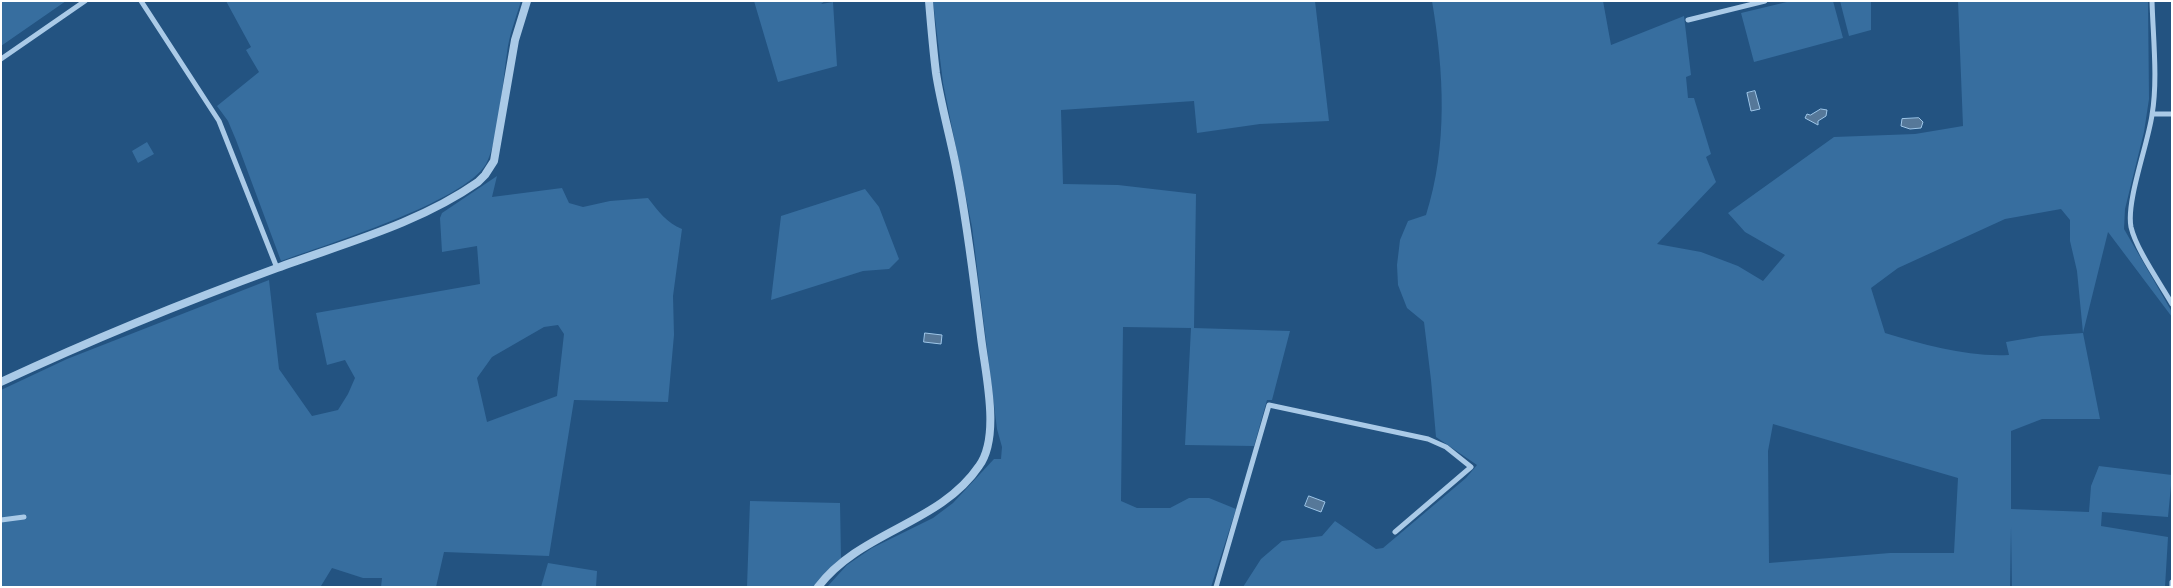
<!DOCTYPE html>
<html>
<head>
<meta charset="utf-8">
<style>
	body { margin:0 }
	#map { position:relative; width:2173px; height:588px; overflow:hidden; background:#235381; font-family:"Alegreya Sans",sans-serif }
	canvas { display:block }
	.frame { position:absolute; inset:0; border:2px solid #fff; pointer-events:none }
</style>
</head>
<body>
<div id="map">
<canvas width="2173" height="588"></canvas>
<div class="frame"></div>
</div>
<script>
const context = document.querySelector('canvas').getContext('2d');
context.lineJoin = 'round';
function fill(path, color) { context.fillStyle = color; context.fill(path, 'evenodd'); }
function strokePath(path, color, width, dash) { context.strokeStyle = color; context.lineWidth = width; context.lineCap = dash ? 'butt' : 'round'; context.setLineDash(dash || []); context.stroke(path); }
const green = new Path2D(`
	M1,1H66L1,46Z
	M226,1H521C516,18 509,35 507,53C503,79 498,143 486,164C464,202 325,245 281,261L236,140L228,121L217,106L259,72L246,50L251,47Z
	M754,1H825L821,4L833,2L837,66L778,82Z
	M933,1H1315L1329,121L1260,124L1197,133L1194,101L1061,110L1063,184L1118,185L1196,194L1194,328L1290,331L1272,400H1267L1254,446L1185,445L1191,328L1123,327L1121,501L1137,508H1170L1189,498H1209L1236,509L1211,587H827L847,565L872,548L933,518L953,503L994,459H1001L1002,447L997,429L972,227L943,83Z
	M1432,1H1603L1611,45L1684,16L1691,75L1686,77L1688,98H1694L1711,154L1706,157L1716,182L1657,244L1701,252L1738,266L1763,281L1785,255L1745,232L1728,213L1834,137L1915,134L1963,126L1958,1H2148L2149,99L2144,132L2125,209L2124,229L2172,312V317L2108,232L2083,333L2100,419H2042L2011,431V509L2089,512L2091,486L2099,466L2172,475L2168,517L2102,512L2101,526L2168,537L2165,587H2012L2011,527L2010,587H1243L1261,559L1282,541L1322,536L1335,521L1376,549L1383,548L1466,478L1477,465L1436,437L1431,380L1424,322L1407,308L1398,285L1397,265L1400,240L1408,221L1426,215C1448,146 1444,72 1432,1ZM2061,209L2070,220V241L2077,271L2083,333L2041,336L2006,342L2009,355C1966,357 1926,345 1885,333L1871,288L1898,268L2005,219ZM1773,424L1958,478L1954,553H1890L1769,563L1768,451Z
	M1791,1H1833L1843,38L1754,62L1741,13Z
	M1840,1H1871V30L1849,36Z
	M147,142L154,154L138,163L132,151Z
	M497,176L492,197L562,188L569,203L583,207L610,201L648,198C658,211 667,223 682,229L673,296L674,335L668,402L574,400L549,556L444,552L436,587H381L382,578H363L332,568L321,586L317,587H1V390L67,359L269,280L279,369L312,416L338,410L348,394L355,378L345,360L327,365L316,313L480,284L477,246L442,252L440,218L442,213ZM558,325L564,334L557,396L487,422L477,378L492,357L544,327Z
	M865,189L879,207L899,259L889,269L863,271L771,300L781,216Z
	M750,501L840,503L841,558L826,572L814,587H747Z
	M548,563L597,571L596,587H541Z`);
const water = new Path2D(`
	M1755,91L1760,109L1751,111L1747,93Z
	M1821,109L1827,110L1826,116L1818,121V125L1805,118L1807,114L1810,115Z
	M1919,118L1923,122L1921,128L1910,129L1901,126L1902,119Z
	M925,333L942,335L941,344L924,342Z
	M1309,496L1325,502L1321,512L1305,506Z`);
const minor = new Path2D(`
	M141,1L219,121L277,268
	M2152,1C2153,37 2158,80 2152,115C2148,144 2126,201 2131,227C2136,249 2160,283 2172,304
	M1688,20L1765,1
	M1,59L85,1
	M2153,114H2172
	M1,520L24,517
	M1216,587L1269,405L1428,439L1446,447L1471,467L1395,532
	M2172,587V582`);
const tertiary = new Path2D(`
	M1,382C91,340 184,302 277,268C345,243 418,224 478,182L485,175L494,161L515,40L527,1
	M818,587C860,531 940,524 979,466C1001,436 985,372 981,337C974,282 968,227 957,172C951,139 941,106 936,73C933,49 931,25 929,1`);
fill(green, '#376e9f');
fill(water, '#567899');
strokePath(water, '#9ec6e8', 1);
strokePath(minor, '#aacae7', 5);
strokePath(tertiary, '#aacae7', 8);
</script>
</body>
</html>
